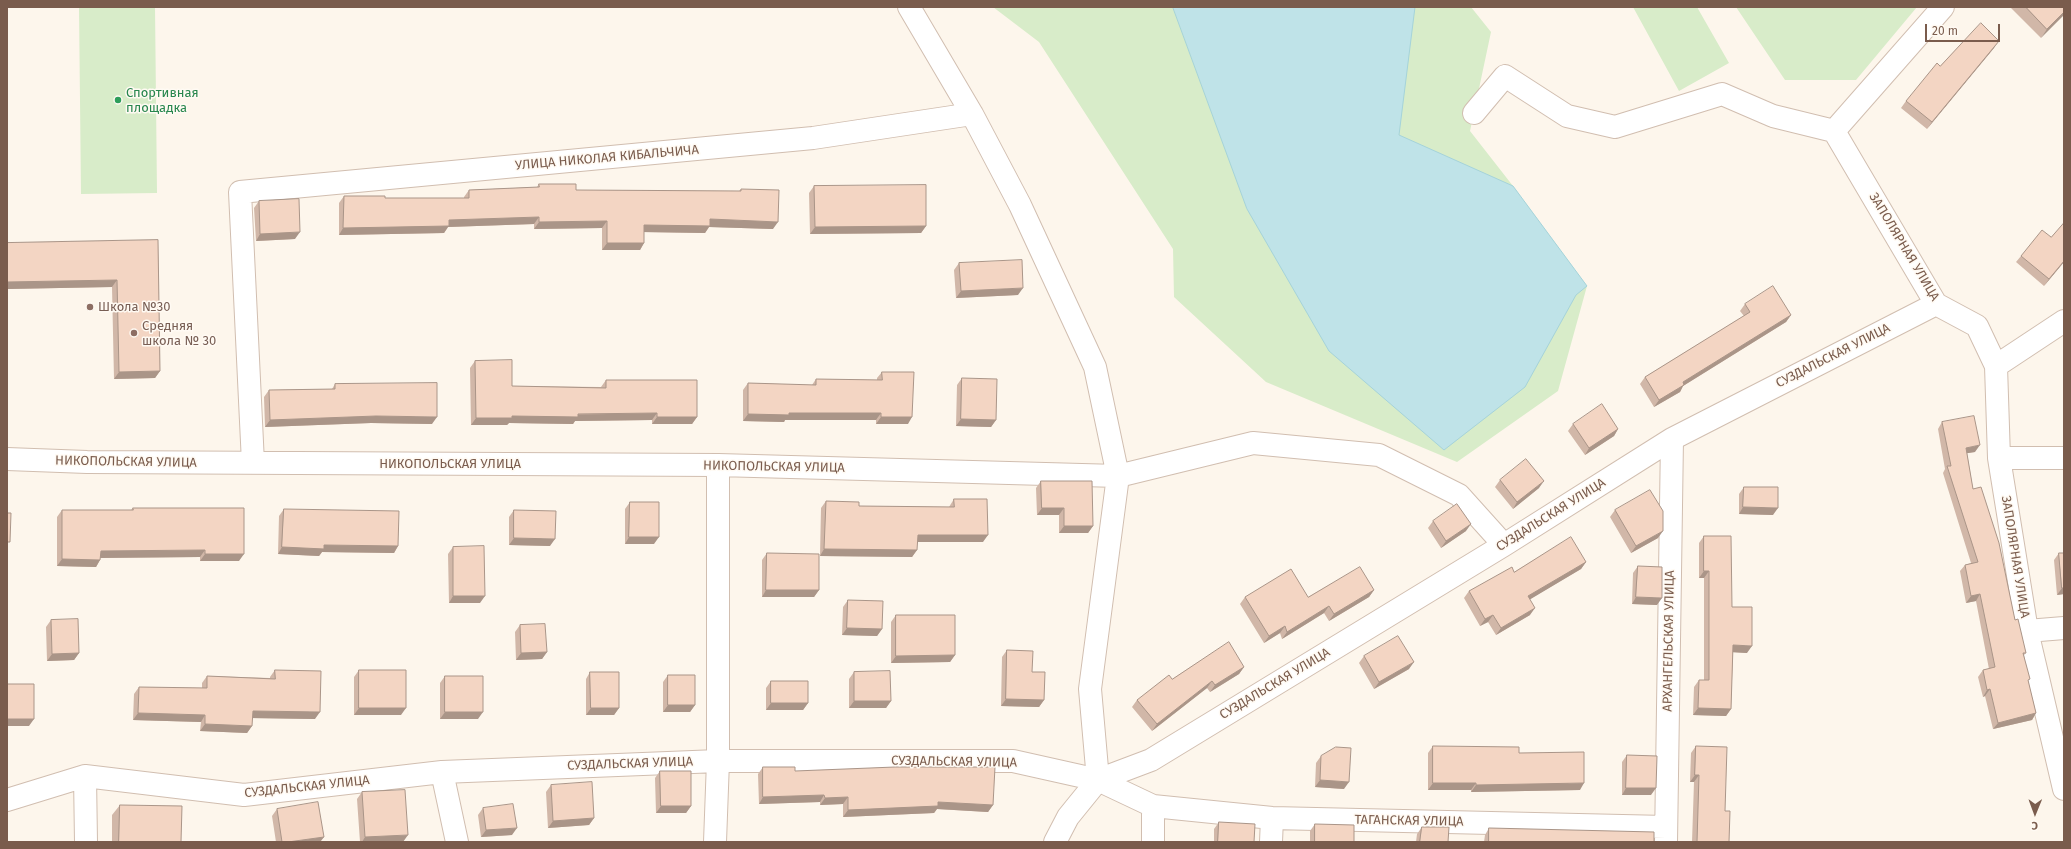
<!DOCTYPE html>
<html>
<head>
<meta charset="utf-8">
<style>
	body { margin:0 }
	#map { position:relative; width:2071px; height:849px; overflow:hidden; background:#fdf6ec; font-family:"Fira Sans",sans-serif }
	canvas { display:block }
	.frame { position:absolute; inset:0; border:8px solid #7a5c4d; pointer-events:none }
	.north { position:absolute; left:2015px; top:793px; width:40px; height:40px; -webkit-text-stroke:3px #fffaf3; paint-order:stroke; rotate:181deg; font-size:11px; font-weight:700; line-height:16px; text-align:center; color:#7a5c4d }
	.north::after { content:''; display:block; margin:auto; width:14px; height:18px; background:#7a5c4d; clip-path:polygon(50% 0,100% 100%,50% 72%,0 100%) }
	.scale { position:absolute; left:1925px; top:24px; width:75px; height:18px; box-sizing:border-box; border:2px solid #7a5c4d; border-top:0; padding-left:5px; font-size:12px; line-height:14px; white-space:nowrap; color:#7a5c4d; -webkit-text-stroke:3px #fffaf3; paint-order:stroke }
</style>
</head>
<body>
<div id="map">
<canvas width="2071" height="849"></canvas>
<div class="frame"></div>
<div class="north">С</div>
<div class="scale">20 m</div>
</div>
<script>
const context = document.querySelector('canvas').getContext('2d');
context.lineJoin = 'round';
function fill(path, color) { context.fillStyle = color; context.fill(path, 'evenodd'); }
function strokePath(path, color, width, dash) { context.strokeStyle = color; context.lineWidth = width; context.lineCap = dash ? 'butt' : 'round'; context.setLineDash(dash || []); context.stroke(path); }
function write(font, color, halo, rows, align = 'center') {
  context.font = font + ' "Fira Sans",sans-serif'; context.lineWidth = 3; context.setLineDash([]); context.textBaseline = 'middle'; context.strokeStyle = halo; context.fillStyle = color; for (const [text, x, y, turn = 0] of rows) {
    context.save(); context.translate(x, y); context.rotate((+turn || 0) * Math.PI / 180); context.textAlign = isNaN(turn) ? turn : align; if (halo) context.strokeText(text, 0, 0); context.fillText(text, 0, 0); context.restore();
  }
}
const green = new Path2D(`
	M79,7H155L157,193L81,194Z
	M993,7H1471L1491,32L1470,131L1513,186L1587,286L1558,391L1457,462L1266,382L1174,297L1173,249L1039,42Z
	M1633,7H1697L1729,63L1679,91Z
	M1736,7H1917L1856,80H1785Z`);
const water = new Path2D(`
	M1173,7H1415L1399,135L1513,186L1587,286L1576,295L1525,387L1444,450L1329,351L1247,209Z`);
const minor = new Path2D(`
	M909,7L972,114L1020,205L1095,367L1118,476L1090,689L1098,780
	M1474,113L1505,76L1567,116L1615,127L1722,94L1773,116L1834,131L1936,304L1977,326L1996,366L1999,458L2027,631L2064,789
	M1834,131L1943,7
	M1996,366L2064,321
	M1999,458H2064
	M7,459L87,462L718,465L1118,476L1253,443L1379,455L1459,495L1504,545
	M253,463L240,192L813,138L972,114
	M2027,631L2064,628
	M442,772L457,842
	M85,776L86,842
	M1098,780L1153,806V842
	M7,800L85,776L244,795L442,772L718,761H1013L1098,780L1151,760L1504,545L1672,439L1936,304
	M1153,806L1272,818L1666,827
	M715,842L718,761V465
	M1055,842L1068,817L1098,780
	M1271,842L1272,818
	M1666,842L1672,439`);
const wall = new Path2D(`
	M2010,7H2064L2041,38Z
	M1994,48L1927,129L1901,108L1906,101L1940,66Z
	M539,184L576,190L739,191L741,189L773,229L709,227L705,233L644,232V243L640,250H602V228L534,229V224L448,227L444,233L339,235V203L344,196L385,198H464V197L469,190L537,187Z
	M814,186L926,226L921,233L810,234L809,193Z
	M259,201L295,239L256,241L254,208Z
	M158,240L160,371L155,378L114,379L112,287L7,289V243Z
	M2021,256L2064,262L2044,286L2016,262Z
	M959,263L1018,295L956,298L954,270Z
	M1745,304L1791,315L1786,322L1683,386L1680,392L1654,407L1640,384L1645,377L1744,316L1740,311Z
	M475,361L512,386L601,387L606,380L697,417L692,424H652V420L575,421L573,424L509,423L507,425H471L470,368Z
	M882,372L908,424H876V420H785L784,422L743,421V390L748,383L812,385L816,379L877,380V378Z
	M962,378L996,420L991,427L956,426L957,385Z
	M335,384L432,424L371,423L265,427L264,397L269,390L332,389Z
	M1942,422L1975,452L1967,453L1973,489L2026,653L2024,655L2028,681L2036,713L2032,720L1993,729L1985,696L1983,697L1978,677L1983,670L1989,669L1976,601L1966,603L1960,571L1965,565L1971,563L1943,473L1945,469L1938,429Z
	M1573,424L1618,429L1614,436L1585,455L1568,431Z
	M1500,480L1539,488L1513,509L1495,487Z
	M1041,481L1093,526L1088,533H1059V515H1037L1036,488Z
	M1744,487L1773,515L1739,514V494Z
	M954,499L983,542H917V550L912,557L820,556L821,508L826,501L859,506L949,507Z
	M630,502L654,544H625V509Z
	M133,508L239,561H200V557L100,558V560L96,567L57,566V517L62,510H131Z
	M284,509L398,546L394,553L322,552L319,556L278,554L279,516Z
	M514,510L550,546L509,545V517Z
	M1615,510L1658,538L1631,553L1610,517Z
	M1433,521L1466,531L1441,548L1428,528Z
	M1704,536L1732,607L1747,653L1733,652L1731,709L1726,716L1693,715L1694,687L1699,680H1704V578H1699V543Z
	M453,547L480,603H449L448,554Z
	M767,553L819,590L814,597H762V560Z
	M2059,553L2064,594L2057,595L2054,560Z
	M1586,562L1581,569L1530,599V615L1496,635L1488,622L1480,626L1464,598L1469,591L1514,572Z
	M1638,566L1657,605L1632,604L1633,573Z
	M1374,590L1369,597L1329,621L1324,613L1282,639L1280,633L1264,643L1240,604L1245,597H1308Z
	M848,600L882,629L877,636L842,635L843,607Z
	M896,615L955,655L950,662L891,663V622Z
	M51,620L79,653L74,660L47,661L46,627Z
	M520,625L547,652L542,659L516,660L515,632Z
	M1007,650L1032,672L1044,700L1039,707L1001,706L1002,657Z
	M1364,656L1409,669L1374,689L1359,663Z
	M1244,667L1239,674L1210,692L1207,688L1152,731L1132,707L1137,700L1172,679Z
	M275,670L315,719L252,718V726L247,733L200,731L201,722L133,720L134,694L139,687L202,688V683L207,676L270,678V677Z
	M359,670L401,715H354V677Z
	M590,672L619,708L614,715H586V679Z
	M854,672L891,701L886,708H849V679Z
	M668,675L695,705L690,712H663V682Z
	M445,676L478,719H440V683Z
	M771,681L808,703L803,710H766V688Z
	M1433,746L1519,753L1580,790L1471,792V790H1428V753Z
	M1696,746L1725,811L1729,842H1692L1694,782H1690L1691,753Z
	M1627,755L1651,795H1622V762Z
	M1321,756L1344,789L1315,787L1316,763Z
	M763,767L795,771L993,805L988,812L937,809L934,813L843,817V804L820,805V802L759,804L758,774Z
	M660,771L691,806L686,813H656L655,778Z
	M551,785L594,818L589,825L548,828L546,792Z
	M362,792L403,842H360L357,799Z
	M120,805L181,842H112V815Z
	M483,808L512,835L481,837L478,815Z
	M277,809L324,837L320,842H276L272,816Z
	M1219,822L1254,842H1214V829Z
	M1315,824L1354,842H1310V831Z
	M1422,827L1448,842H1416L1417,834Z
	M1489,828L1654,842H1484L1485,835Z`);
const shadedWall = new Path2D(`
	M2064,12V15L2041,38L2047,29Z
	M1999,41L1994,48L1927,129L1932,122Z
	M539,217L534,224L448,227L444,233L339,235L343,228L449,220Z
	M710,219L778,222L773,229L709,227L705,233L640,232L644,225Z
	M607,221L602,228L534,229L539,222Z
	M926,226L921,233L810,234L815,227Z
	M300,232L295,239L256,241L260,234Z
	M607,243H644L640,250H602Z
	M2064,261V262L2044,286L2049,279Z
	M117,280L112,287L7,289V282Z
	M1023,288L1018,295L956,298L961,291Z
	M1791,315L1786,322L1683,386L1680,392L1654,407L1659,400L1683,382Z
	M160,371L155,378L114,379L119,372Z
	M657,413L652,420L575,421L573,424L509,423L507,425H471L476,418L512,416Z
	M789,413H881L876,420H785L784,422L743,421L748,414Z
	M376,416L437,417L432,424L371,423L265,427L270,420Z
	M657,417H697L692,424H652Z
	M881,417H912L908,424H876Z
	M961,419L996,420L991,427L956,426Z
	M1618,429L1614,436L1585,455L1589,448Z
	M1980,445L1975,452L1962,454L1966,448Z
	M1544,481L1539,488L1513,509L1517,502Z
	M1743,507L1778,508L1773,515L1739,514Z
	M1042,508H1064L1059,515H1037Z
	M1471,524L1466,531L1441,548L1446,541Z
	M1064,526H1093L1088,533H1059Z
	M1663,531L1658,538L1631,553L1636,546Z
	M918,535H988L983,542H913Z
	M629,537H659L654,544H625Z
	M514,538L555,539L550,546L509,545Z
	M324,545L398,546L394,553L322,552L319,556L278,554L282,547Z
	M824,549L917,550L912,557L820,556Z
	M205,550L200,557L96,558L101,551Z
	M205,554H244L239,561H200Z
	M62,559L100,560L96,567L57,566Z
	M1586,562L1581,569L1524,603L1528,596Z
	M1704,571H1709L1704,578H1699Z
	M2062,588H2064V594L2057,595Z
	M766,590H819L814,597H762Z
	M1374,590L1369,597L1329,621L1334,614Z
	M1980,594L1976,601L1966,603L1971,596Z
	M453,596H485L480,603H449Z
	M1636,597L1662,598L1657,605L1632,604Z
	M1329,606L1324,613L1282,639L1287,632Z
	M1535,608L1530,615L1496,635L1501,628Z
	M1493,615L1488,622L1480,626L1485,619Z
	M1285,626L1280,633L1264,643L1269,636Z
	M847,628L882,629L877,636L842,635Z
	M1733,645L1752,646L1747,653L1728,652Z
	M547,652L542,659L516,660L521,653Z
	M79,653L74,660L47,661L52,654Z
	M955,655L950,662L891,663L896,656Z
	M1414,662L1409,669L1374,689L1379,682Z
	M1244,667L1239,674L1210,692L1215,685Z
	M1212,681L1207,688L1152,731L1157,724Z
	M1990,689L1985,696L1983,697L1987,690Z
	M1006,699L1044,700L1039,707L1001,706Z
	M854,701H891L886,708H849Z
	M771,703H808L803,710H766Z
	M668,705H695L690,712H663Z
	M359,708H406L401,715H354Z
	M591,708H619L614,715H586Z
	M1698,708L1731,709L1726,716L1693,715Z
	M253,711L320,712L315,719L248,718Z
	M445,712H483L478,719H440Z
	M138,713L205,715L201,722L133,720Z
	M2036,713L2032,720L1993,729L1998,723Z
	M7,719H34L29,726H7Z
	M205,724L252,726L247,733L200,731Z
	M1695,775H1699L1694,782H1690Z
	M1320,780L1349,782L1344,789L1315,787Z
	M1433,783H1476L1471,790H1428Z
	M1584,783L1580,790L1471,792L1476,785Z
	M1626,788H1656L1651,795H1622Z
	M824,795L820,802L759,804L763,797Z
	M848,797L843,804L820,805L825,798Z
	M938,802L993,805L988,812L937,809L934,813L843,817L848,810Z
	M661,806H691L686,813H656Z
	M594,818L589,825L548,828L553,821Z
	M517,828L512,835L481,837L486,830Z
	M408,835L403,842H362L365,837Z
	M324,837L320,842H288Z`);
const building = new Path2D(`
	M2026,7H2064V12L2047,29Z
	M1981,23L1999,41L1932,122L1906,101L1937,63L1940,66Z
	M539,184H576V190L741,191V189L779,190L778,222L710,219V226L644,225V243H607V221L539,222V217L449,220V226L343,228L344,196H385V198H469V190L539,187Z
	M926,185V226L815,227L814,186Z
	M299,199L300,232L260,234L259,201Z
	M2064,223V261L2049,279L2021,256L2042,230L2051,237Z
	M158,240L160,371L119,372L117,280L7,282V243Z
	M1022,260L1023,288L961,291L959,263Z
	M1773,286L1791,315L1683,382L1684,385L1659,400L1645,377L1750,312L1745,304Z
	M512,360V386L606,388V380H697V417H657V413L578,414V417L512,416V418H476L475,361Z
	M882,372H914L912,417H881V413H789V415L748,414V383L816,385V379L882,380Z
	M962,378L997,379L996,420L961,419Z
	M437,383V417L376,416L270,420L269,390L335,389V384Z
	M1602,404L1618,429L1589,448L1573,424Z
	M1974,416L1980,445L1966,448L1973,489L1981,487L1999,543L2015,620L2018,619L2026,653H2023L2030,679L2028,680L2036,713L1998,723L1990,689L1987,690L1983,670L1995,667L1980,594L1971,596L1965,565L1978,562L1947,466H1951L1942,422Z
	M1526,459L1544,481L1517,502L1500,480Z
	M1041,481H1092L1093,526H1064V508H1042Z
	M1744,487H1778V508L1743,507Z
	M1650,490L1663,511V531L1636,546L1615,510Z
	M954,499H987L988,535H918L917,550L824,549L826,501L859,502V506L954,507Z
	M630,502H659V537H629Z
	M1457,504L1471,524L1446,541L1433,521Z
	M133,508H244V554H205V550L101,551L100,560L62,559V510H133Z
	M284,509L399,511L398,546L324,545V549L282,547Z
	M514,510L556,511L555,539L514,538Z
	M7,513H11L10,542H7Z
	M1704,536H1731L1732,607H1752V646L1733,645L1731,709L1698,708L1699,680H1709V571H1704Z
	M1571,537L1586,562L1528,596L1535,608L1501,628L1493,615L1485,619L1469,591L1512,567L1514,572Z
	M484,546L485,596H453V547Z
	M767,553L819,554V590H766Z
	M2059,553H2064V588H2062Z
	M1638,566L1662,567V598L1636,597Z
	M1360,567L1374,590L1334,614L1329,606L1287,632L1285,626L1269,636L1245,597L1291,569L1308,597Z
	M848,600L883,601L882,629L847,628Z
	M896,615H955V655L896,656Z
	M78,619L79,653L52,654L51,620Z
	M545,624L547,652L521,653L520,625Z
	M1398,636L1414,662L1379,682L1364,656Z
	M1229,642L1244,667L1215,685L1212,681L1157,724L1137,700L1169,675L1172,679Z
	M1007,650L1033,651L1032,672H1045L1044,700L1006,699Z
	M275,670L321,671L320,712L253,711L252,726L205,724V715L138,713L139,687L207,688V676L275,679Z
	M359,670H406V708H359Z
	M890,671L891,701H854V672Z
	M590,672H619V708H591Z
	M668,675H695V705H668Z
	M445,676H483V712H445Z
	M771,681H808V703H771Z
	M7,684H34V719H7Z
	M1433,746L1519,747V753L1584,752V783L1476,785V783H1433Z
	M1696,746L1727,747L1725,811H1730L1729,842H1697L1699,775H1695Z
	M1336,747L1351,748L1349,782L1320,780L1321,756Z
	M1627,755L1657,756L1656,788H1626Z
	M763,767H795V771L895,767H995L993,805L938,802V806L848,810V797L825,798L824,795L763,797Z
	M660,771H691V806H661Z
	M592,782L594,818L553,821L551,785Z
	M405,790L408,835L365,837L362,792Z
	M318,802L324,837L288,842H282L277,809Z
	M513,804L517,828L486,830L483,808Z
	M120,805L182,806L181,842H119Z
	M1219,822L1255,824L1254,842H1218Z
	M1315,824L1354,825V842H1315Z
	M1422,827H1449L1448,842H1420Z
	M1489,828L1654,832V842H1489Z`);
const markers = [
	[118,100,4,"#2e9e5b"],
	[90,307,4,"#8d6e63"],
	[134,333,4,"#8d6e63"]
];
const leisureNames = [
	["Спортивная",126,93],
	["площадка",126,108]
];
const streetNames = [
	["УЛИЦА НИКОЛАЯ КИБАЛЬЧИЧА",607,158,-5],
	["ЗАПОЛЯРНАЯ УЛИЦА",1904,247,59],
	["СУЗДАЛЬСКАЯ УЛИЦА",1833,356,-27],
	["НИКОПОЛЬСКАЯ УЛИЦА",126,462,1],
	["НИКОПОЛЬСКАЯ УЛИЦА",450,464],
	["НИКОПОЛЬСКАЯ УЛИЦА",774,467,1],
	["СУЗДАЛЬСКАЯ УЛИЦА",1551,515,-32],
	["ЗАПОЛЯРНАЯ УЛИЦА",2015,557,81],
	["АРХАНГЕЛЬСКАЯ УЛИЦА",1669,641,-89],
	["СУЗДАЛЬСКАЯ УЛИЦА",1275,684,-31],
	["СУЗДАЛЬСКАЯ УЛИЦА",954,762,1],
	["СУЗДАЛЬСКАЯ УЛИЦА",630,764,-2],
	["СУЗДАЛЬСКАЯ УЛИЦА",307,787,-6],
	["ТАГАНСКАЯ УЛИЦА",1409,821,1]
];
const educationNames = [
	["Школа №30",98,307],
	["Средняя",142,326],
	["школа № 30",142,341]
];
fill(green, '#d8ecc9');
fill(water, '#bfe3e8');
strokePath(water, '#a5d3da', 1);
strokePath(minor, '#d1beb0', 24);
strokePath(minor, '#fff', 22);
fill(wall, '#d1b7a8');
fill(shadedWall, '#aa9588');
fill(building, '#f3d5c3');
strokePath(building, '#aa9588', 1);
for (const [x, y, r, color] of markers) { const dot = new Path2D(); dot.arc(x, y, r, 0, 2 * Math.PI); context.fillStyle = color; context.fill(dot); strokePath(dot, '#fffaf3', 1.5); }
write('13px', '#27864d', '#fffaf3', leisureNames, 'left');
write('13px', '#7a5c4d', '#fffaf3', streetNames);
write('13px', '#785e54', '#fffaf3', educationNames, 'left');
</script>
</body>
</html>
